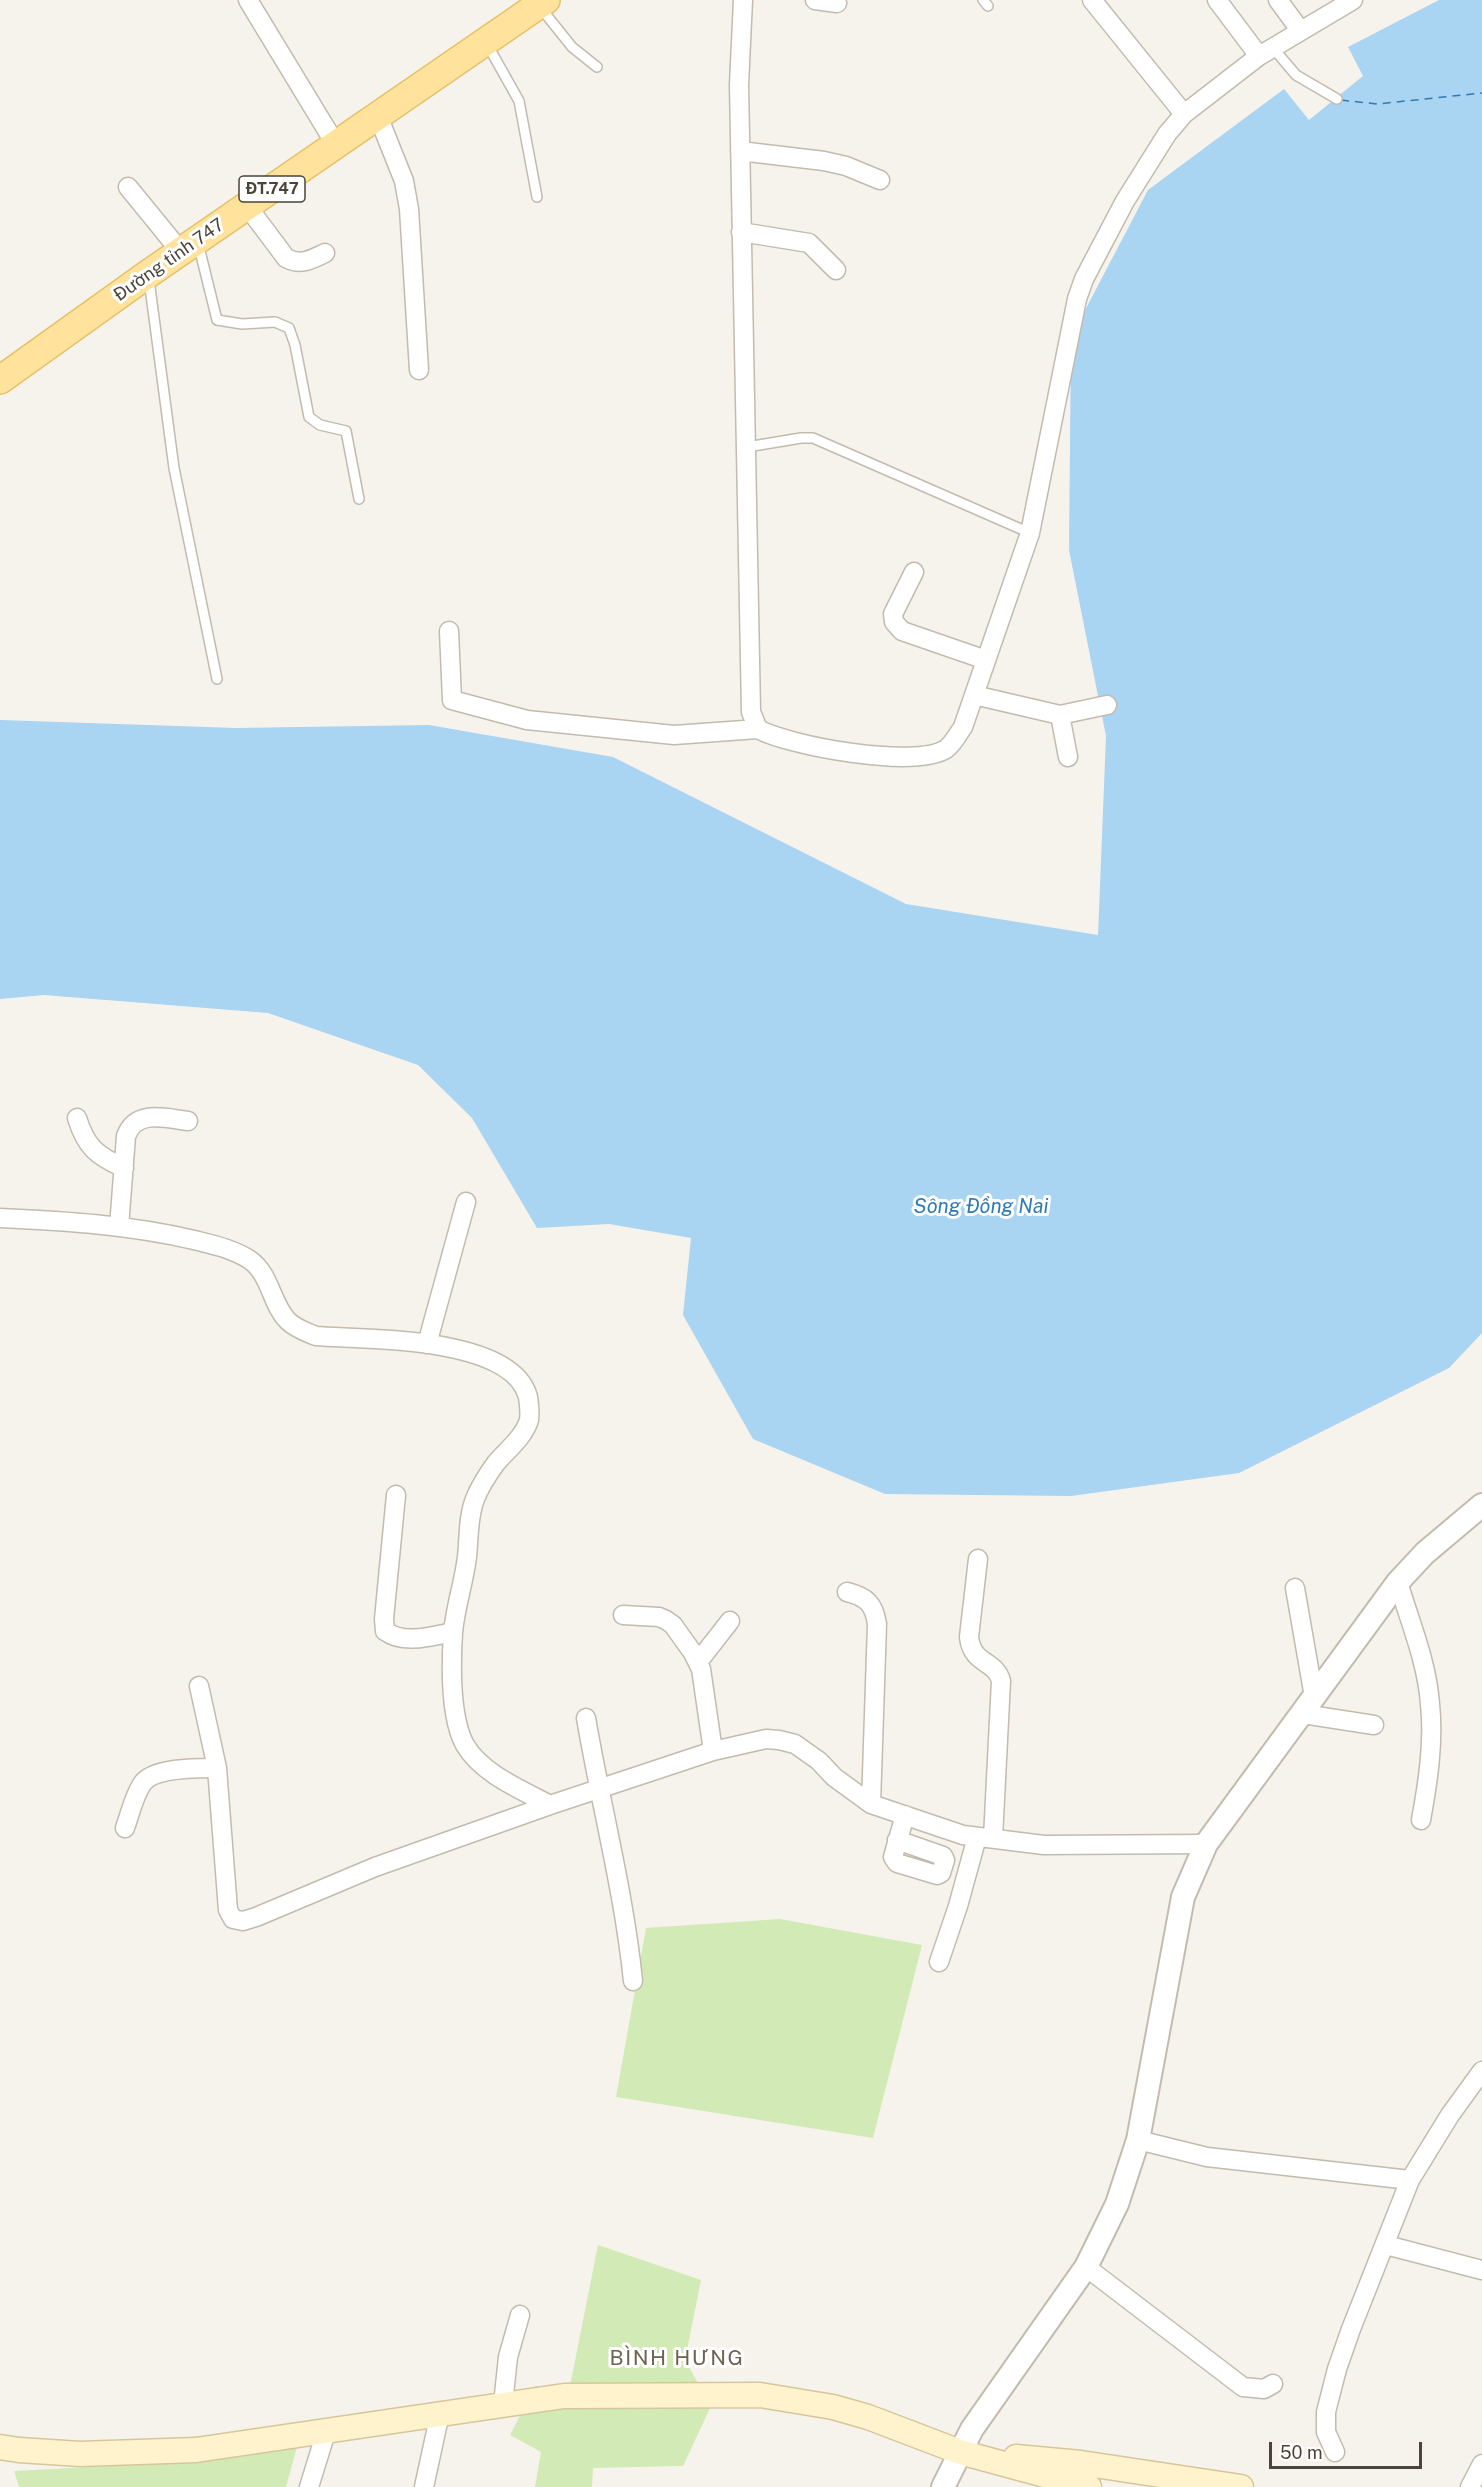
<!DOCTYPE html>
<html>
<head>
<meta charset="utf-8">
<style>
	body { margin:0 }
	#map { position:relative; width:1482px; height:2487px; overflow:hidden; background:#f6f3ec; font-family:"Public Sans",sans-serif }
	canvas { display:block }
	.scale { position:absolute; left:1269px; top:2442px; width:153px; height:27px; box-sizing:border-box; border:3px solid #4b4439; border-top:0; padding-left:8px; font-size:18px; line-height:21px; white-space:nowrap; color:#4b4439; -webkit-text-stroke:4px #fff; paint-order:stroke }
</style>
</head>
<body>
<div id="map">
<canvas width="1482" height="2487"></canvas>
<div class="scale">50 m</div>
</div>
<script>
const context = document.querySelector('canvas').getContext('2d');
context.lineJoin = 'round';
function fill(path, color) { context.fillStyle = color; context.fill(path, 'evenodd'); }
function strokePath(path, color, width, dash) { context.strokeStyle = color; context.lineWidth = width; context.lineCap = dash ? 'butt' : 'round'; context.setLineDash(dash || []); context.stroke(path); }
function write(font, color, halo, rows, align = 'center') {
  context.font = font + ' "Public Sans",sans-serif'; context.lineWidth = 6; context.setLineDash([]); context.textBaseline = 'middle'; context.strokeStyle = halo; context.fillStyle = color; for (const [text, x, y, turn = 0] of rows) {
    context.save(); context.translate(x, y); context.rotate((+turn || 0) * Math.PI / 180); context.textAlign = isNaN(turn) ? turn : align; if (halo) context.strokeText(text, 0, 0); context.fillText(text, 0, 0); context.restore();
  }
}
const green = new Path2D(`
	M780,1919L922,1945L873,2138L616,2097L646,1928Z
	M598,2245L701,2280L685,2360L711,2406L683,2466L593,2468L592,2487H535L541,2452L510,2435L535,2386H570Z
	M298,2443L286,2487H19L14,2471L168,2463Z`);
const water = new Path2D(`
	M1439,0H1482V1333L1449,1368L1239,1473L1071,1496L885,1494L753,1439L683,1315L691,1238L609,1224L537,1228L472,1118L418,1065L268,1013L44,995L0,999V720L236,728L429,725L613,757L906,904L1098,935L1106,736L1069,550L1071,337L1148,190L1284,89L1309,120L1363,76L1348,47Z`);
const ferry = new Path2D(`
	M1341,100L1377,104L1482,93`);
const service = new Path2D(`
	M983,0L988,6
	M540,7L572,47L597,67
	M487,44L519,101L537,197
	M1273,48L1296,75L1337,99
	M198,243L217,320L242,324L275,322L289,328L295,345L309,417L320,425L346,431L359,499
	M149,280L174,468L217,679
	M747,447L801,438H813L1030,533`);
const minor = new Path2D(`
	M248,0L336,145
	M743,0L739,85L751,712L758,729C789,746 915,769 946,749C953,744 958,734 963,727L1030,533L1077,299L1084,279L1125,201L1167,134L1184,114L1259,56L1353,0
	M815,0L837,3
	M1092,0L1184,114
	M1217,0L1259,56
	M1278,0L1300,30
	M378,116L404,181L409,209L419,370
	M740,151L824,161L846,166L880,180
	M128,187L181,252
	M247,206L286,258C301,266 310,260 325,253
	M741,232L809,243L836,270
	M914,572L893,614L894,622L902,631L986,660
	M449,631L452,700L527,720L674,735L758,729
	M974,695L1060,715L1107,705
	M1060,715L1068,757
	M77,1118C86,1147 97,1156 124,1168
	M0,1218C65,1221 131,1225 194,1240C214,1245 233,1249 250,1260C271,1275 271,1304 288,1321C296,1329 307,1332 316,1336C369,1340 512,1336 528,1397C529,1404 530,1414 529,1420C524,1437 507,1450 496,1463C488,1474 480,1486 475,1499C468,1516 469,1538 467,1557C464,1582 455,1608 453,1633C451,1664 450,1718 465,1745C482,1774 522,1790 550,1805L713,1751L766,1739L779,1740L795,1744L819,1761L834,1777L871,1804L963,1835L1044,1845L1206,1844
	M119,1227L126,1136C136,1109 165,1118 188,1121
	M427,1344L466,1202
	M396,1495L384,1619L385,1631C404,1645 432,1636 453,1632
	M978,1559L969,1637C972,1665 996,1660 1001,1681L993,1838
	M1398,1582C1410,1622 1427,1662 1430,1704C1434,1742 1428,1782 1421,1820
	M1295,1588L1314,1697
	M847,1592C867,1597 874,1604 877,1624L871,1804
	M623,1615L659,1617L666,1620L673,1625L693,1653L701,1669L713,1751
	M698,1662L730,1621
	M199,1686L217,1768L228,1910L233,1919L243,1921L256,1917L375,1867L550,1805
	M1303,1714L1374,1725
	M586,1718C601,1806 624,1892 633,1981
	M125,1828C130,1814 134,1796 142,1784C153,1767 199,1768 217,1768
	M897,1840L943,1856L945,1860L941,1873L937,1875L897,1863L893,1857L905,1815
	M939,1962L958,1906L977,1837
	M1138,2140L1207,2157L1410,2180
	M1386,2245L1482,2270
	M1086,2267L1243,2387L1264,2389L1273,2384
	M503,2404L508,2357L520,2315
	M1335,2452L1326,2432V2412L1337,2369L1351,2329L1410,2180L1450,2115L1482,2071
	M309,2487L327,2429
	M424,2487L440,2413
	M1470,2487L1482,2464`);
const tertiary = new Path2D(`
	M943,2487L972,2429L1086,2267L1117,2204L1138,2140L1183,1897L1206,1844L1398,1582L1425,1553L1482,1505`);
const secondary = new Path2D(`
	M0,2447L19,2450L80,2454L196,2450L564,2396L760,2395L833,2407L868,2417L960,2452L1089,2487
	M1016,2457L1081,2463L1241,2487`);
const primary = new Path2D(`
	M0,380L148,274L546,0`);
const shields = [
	[272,189,66]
];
const shieldNames = [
	["ĐT.747",272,189]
];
const streetNames = [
	["Đường tỉnh 747",169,260,-35]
];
const waterNames = [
	["Sông Đồng Nai",981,1207]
];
const quarterNames = [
	["BÌNH HƯNG",677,2359]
];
fill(green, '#d2eab5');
fill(water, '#a9d4f2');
strokePath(ferry, '#2e7ab2', 1.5, [8, 6]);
strokePath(service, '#c2bbae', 12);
strokePath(minor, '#c2bbae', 21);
strokePath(tertiary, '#c2bbae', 26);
strokePath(secondary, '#d6c79b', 27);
strokePath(primary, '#e6c16a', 30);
strokePath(service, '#fff', 9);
strokePath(minor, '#fff', 18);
strokePath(tertiary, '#fff', 22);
strokePath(secondary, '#fff3cd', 24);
strokePath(primary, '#ffe39c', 27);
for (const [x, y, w] of shields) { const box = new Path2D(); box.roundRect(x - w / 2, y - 13, w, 26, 4.5); context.fillStyle = '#fff'; context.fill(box); strokePath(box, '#4b4439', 1.5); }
write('bold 16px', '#4b4439', null, shieldNames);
write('18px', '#4b4439', '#fff', streetNames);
write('italic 20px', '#2e7ab2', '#fff', waterNames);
context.letterSpacing = '1.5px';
write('21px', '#6e6250', '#fff', quarterNames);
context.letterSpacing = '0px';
</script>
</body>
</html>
